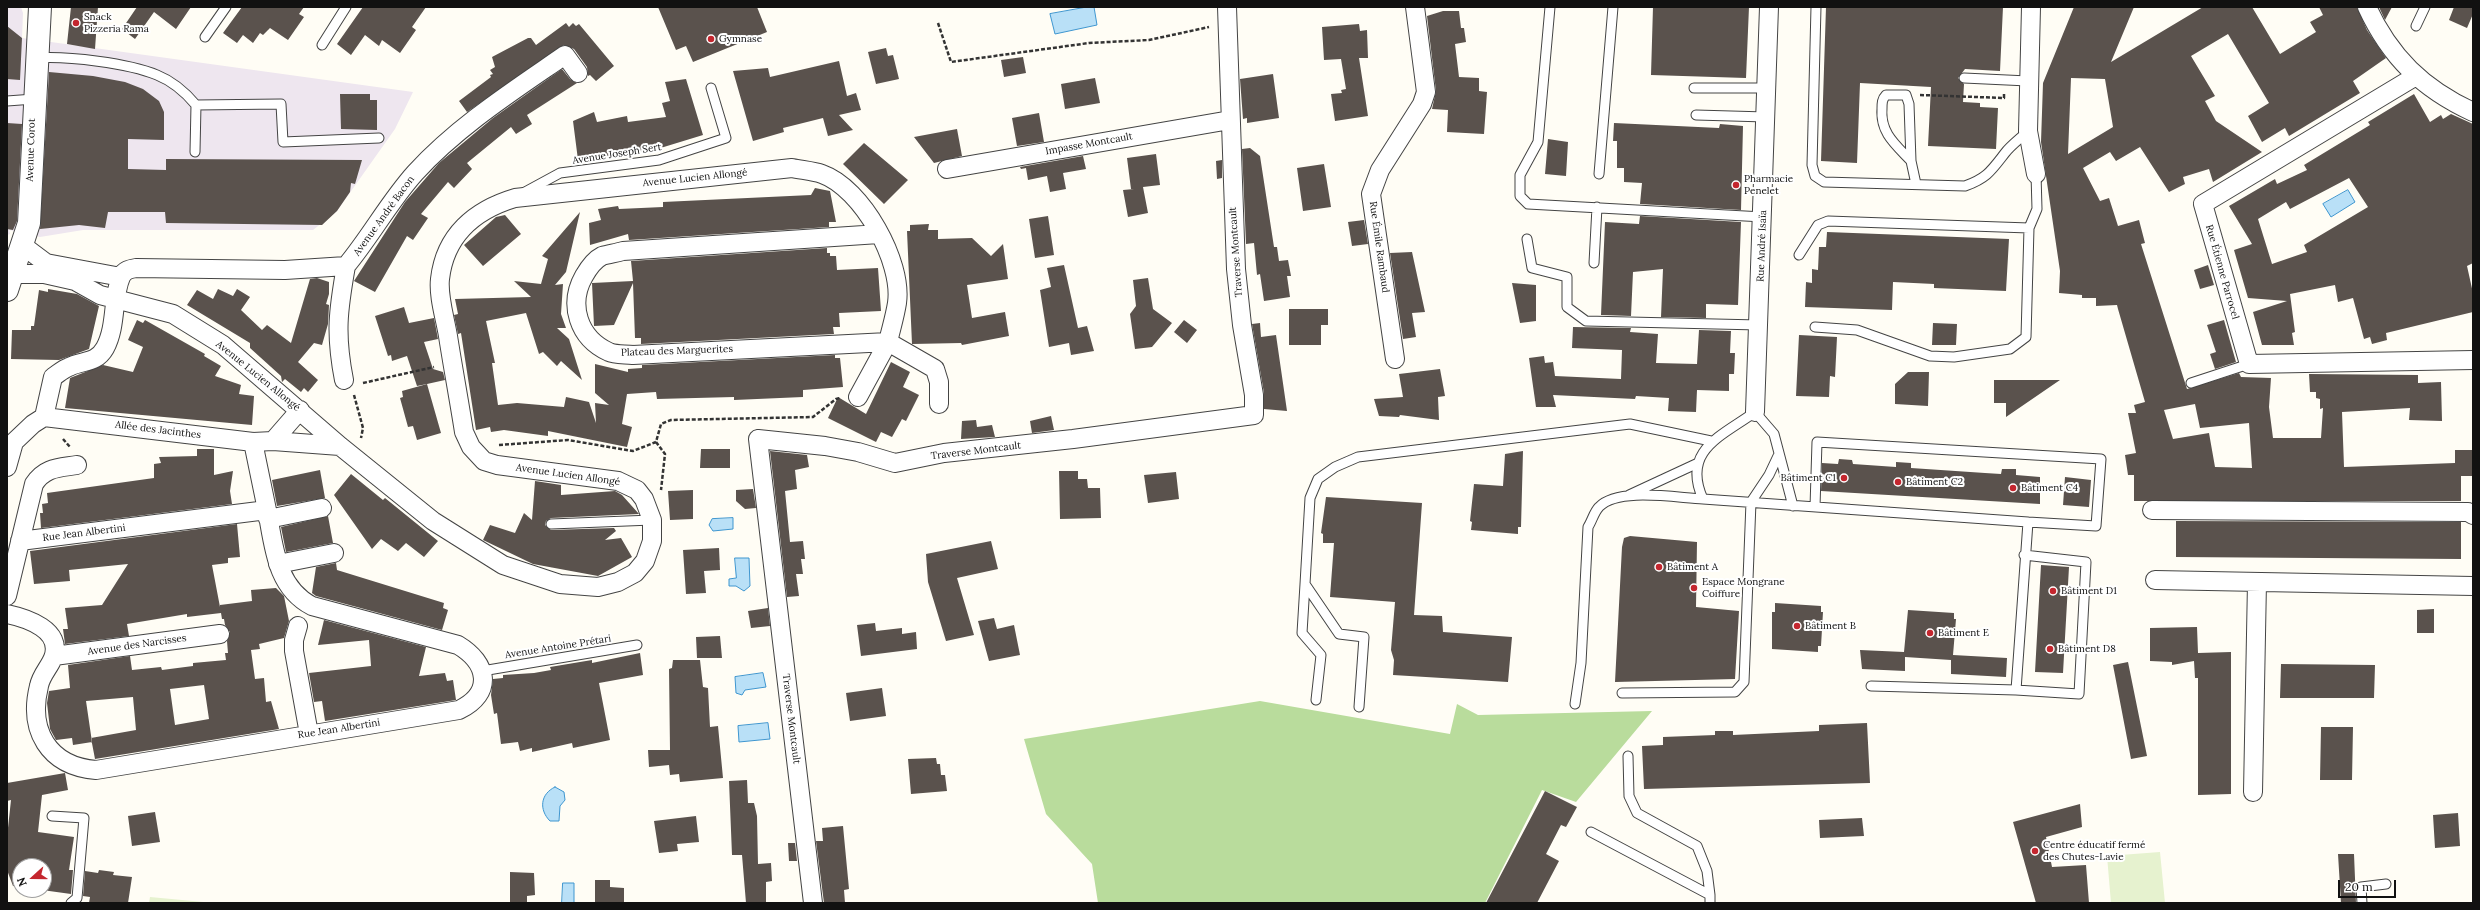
<!DOCTYPE html>
<html>
<head>
<meta charset="utf-8">
<style>
	body { margin:0 }
	#map { position:relative; width:2480px; height:910px; overflow:hidden; background:#fffdf5; font-family:Lora,serif }
	canvas { display:block }
	.frame { position:absolute; inset:0; border:8px solid #111; pointer-events:none }
	.north { position:absolute; left:12px; top:858px; width:40px; height:40px; box-sizing:border-box; background:#fff; border:1px solid #a0a0a0; border-radius:50%; rotate:249deg; font-size:11px; font-weight:700; line-height:16px; text-align:center; color:#111 }
	.north::after { content:''; display:block; margin:auto; width:14px; height:18px; background:#c4262e; clip-path:polygon(50% 0,100% 100%,50% 72%,0 100%) }
	.scale { position:absolute; left:2338px; top:880px; width:58px; height:18px; box-sizing:border-box; border:2px solid #111; border-top:0; padding-left:5px; font-size:12px; line-height:14px; white-space:nowrap; color:#111; -webkit-text-stroke:3px #fff; paint-order:stroke }
</style>
</head>
<body>
<div id="map">
<canvas width="2480" height="910"></canvas>
<div class="frame"></div>
<div class="north">N</div>
<div class="scale">20 m</div>
</div>
<script>
const context = document.querySelector('canvas').getContext('2d');
context.lineJoin = 'round';
function fill(path, color) { context.fillStyle = color; context.fill(path, 'evenodd'); }
function strokePath(path, color, width, dash) { context.strokeStyle = color; context.lineWidth = width; context.lineCap = dash ? 'butt' : 'round'; context.setLineDash(dash || []); context.stroke(path); }
function write(font, color, halo, rows, align = 'center') {
  context.font = font + ' Lora,serif'; context.lineWidth = 4; context.setLineDash([]); context.textBaseline = 'middle'; context.strokeStyle = halo; context.fillStyle = color; for (const [text, x, y, turn = 0] of rows) {
    context.save(); context.translate(x, y); context.rotate((+turn || 0) * Math.PI / 180); context.textAlign = isNaN(turn) ? turn : align; if (halo) context.strokeText(text, 0, 0); context.fillText(text, 0, 0); context.restore();
  }
}
const industrial = new Path2D(`
	M7,7H21L23,13L22,38L413,92L395,129L337,211L313,230H83L40,237L9,230L10,234L7,235Z`);
const forest = new Path2D(`
	M1260,701L1450,734L1457,704L1478,715L1652,711L1576,802L1542,790L1485,903H1098L1092,864L1046,814L1024,739Z`);
const pitch = new Path2D(`
	M2160,852L2165,903H2111L2107,856Z
	M150,897L214,903H149Z`);
const water = new Path2D(`
	M1087,7H1094L1097,25L1055,34L1050,14Z
	M2348,190L2355,202L2331,217L2323,204Z
	M733,518V529L713,531L709,525L712,519Z
	M735,558H749L750,586L744,591L736,586H729V579L736,578Z
	M763,673L766,687L745,690L742,695L736,693L735,677Z
	M768,723L770,739L739,742L738,726Z
	M555,787L564,792L565,800L560,806L559,821H550C539,810 540,794 555,787Z
	M563,883H574V903H562Z`);
const building = new Path2D(`
	M71,7H98L95,49L67,44Z
	M137,7H191L176,29L154,12L135,39L122,29Z
	M242,7H304L299,14L304,17L288,40L270,28L263,35L260,33L253,43L243,35L237,43L223,33Z
	M363,7H426L412,27L416,30L400,53L382,40L379,46L365,35L351,55L337,44Z
	M658,7H757L767,32L693,62L686,46L676,50Z
	M1653,7H1749L1746,78L1651,75Z
	M1826,7H2003L2000,71L1965,69L1958,78L1964,84L1963,102L1980,103V107L1998,108L1996,149L1928,146L1931,87L1860,83L1857,163L1821,161Z
	M2074,7H2134L2111,62L2203,7H2252L2280,54L2316,32L2310,22L2323,15L2319,7H2357L2367,30L2386,58L2353,81L2360,93L2289,136L2285,128L2262,142L2248,116L2269,103L2228,34L2191,56L2215,96L2205,101L2216,121L2262,152L2213,182L2209,169L2183,177L2185,184L2169,192L2140,147L2116,161L2110,152L2083,168L2100,201L2109,198L2118,226L2139,220L2145,243L2141,244L2187,389L2239,373L2241,377L2271,378L2269,407L2273,438H2321L2323,408L2320,409V399L2316,398V392H2310L2309,374L2418,375V383L2441,382L2442,421L2409,420L2410,408L2342,412L2344,467L2455,463V450H2473V476H2461V501H2134V475H2128L2125,455L2136,453L2128,413H2136L2134,405L2145,402L2118,309L2117,305L2096,306V298H2082V295L2059,293L2060,271L2041,142L2043,83ZM2071,78L2105,79L2113,127L2068,154ZM2195,404L2200,428L2249,423L2252,468L2215,467L2209,433L2173,439L2164,410Z
	M2379,7H2392L2385,20Z
	M2454,7H2473V14L2467,28L2449,20Z
	M1443,11H1459L1461,28H1464L1466,42L1455,44L1459,77L1479,78V91L1487,92L1484,134L1447,132L1448,110L1432,109L1436,91L1427,16Z
	M566,23L569,27L573,23L576,26L579,24L614,66L596,81L590,75L588,76L587,67L574,49L564,45L467,112L459,101L491,77L490,75L493,74L490,70L495,67L492,57L528,38H531L536,45Z
	M1359,24L1360,31L1367,30L1368,58H1359L1368,116L1335,121L1331,94L1342,93L1341,90L1346,89L1341,59L1324,60L1322,27Z
	M7,26L22,38L20,80L7,79Z
	M886,48L888,56L893,55L899,79L876,84L868,52Z
	M1023,57L1026,73L1004,77L1001,60Z
	M839,61L847,96L856,93L861,110L839,115L853,130L828,136L823,118L783,128L784,132L753,141L733,71L768,68L770,77Z
	M562,69L570,79L577,83L527,115L532,124L516,134L511,127L467,163L472,169L454,188L448,182L421,214L428,218L413,240L407,236L375,292L354,281L405,202L439,163L493,118Z
	M49,72L93,76L125,82L143,89L159,101L164,112V140L128,139V169L166,170V159L362,160L355,184L351,183L350,192L337,211L322,225L166,223L165,212H108L105,228L79,225L40,229Z
	M1273,74L1279,118L1247,123V118L1243,119L1240,79Z
	M1095,78L1100,103L1065,109L1061,84Z
	M686,79L703,135L654,150L578,160L573,121L594,112L597,122L627,116L628,122L666,117L662,103L670,101L665,82Z
	M340,94H370V100H377V130L341,129Z
	M2414,94L2430,122L2441,115L2443,119L2451,114L2473,124V263L2467,266L2473,293V312L2386,333L2387,340L2372,344L2370,337L2364,339L2353,298L2338,302L2335,285L2290,294L2295,332L2292,333L2294,345H2262L2253,312L2287,301L2248,298L2234,250L2252,244L2229,206L2275,179L2277,184L2307,170L2304,165L2370,125L2368,122ZM2349,178L2368,207L2304,245L2307,252L2272,264L2258,219L2286,202L2290,209Z
	M1039,113L1044,142L1017,146L1012,118Z
	M7,123L22,124L17,221L13,230L7,229Z
	M1614,123L1719,128L1720,124L1743,126L1741,210L1640,204L1642,183L1624,182V168H1617V141H1613Z
	M957,129L962,156L934,163L914,137Z
	M1548,139L1568,142L1566,176L1545,174Z
	M864,143L908,180L884,204L843,164Z
	M1250,148L1260,156L1274,247H1277L1279,261L1288,260L1291,276H1287L1290,297L1264,301L1260,274L1257,275L1254,243L1246,244L1242,149Z
	M1156,154L1160,185L1143,187L1148,213L1128,217L1123,190L1134,189H1131L1127,158Z
	M1083,156L1086,169L1063,173L1066,189L1050,192L1047,176L1028,180L1026,168L1021,169L1020,167Z
	M1222,160V178L1217,179L1216,161Z
	M1324,164L1331,207L1303,211L1297,168Z
	M815,188L830,191L836,222H829V227L629,240L628,234L590,245L589,223L601,220L598,209L618,206L619,209L663,207V202L811,195Z
	M580,212L566,272L555,285L563,284L561,314L566,328H557L569,339L582,380L561,361L557,366L543,352L539,354L526,313L486,321L495,363H492L498,405L517,403L564,407L566,397L589,402L596,423L595,403L609,405L595,393V364L628,372V369L642,368V365L835,355V358H840L843,387L803,390V397L734,400V397L657,399L656,392L627,394L622,424L632,427L627,447L548,431V436L504,430L491,432L490,427L476,430L461,333L458,334L454,315L458,314L455,299L531,297L514,281L541,284L548,259L542,256Z
	M505,215L521,234L483,266L464,245L496,217Z
	M1048,216L1054,255L1035,258L1029,219Z
	M1640,216L1741,222L1738,305L1706,304V318L1661,317L1663,269L1633,272L1631,316L1601,315L1605,222L1639,224Z
	M1364,220L1368,244L1352,246L1348,222Z
	M929,224L928,230H938V239L972,238L991,256L1003,244L1008,279L967,285L972,318L1005,312L1009,336L962,345L961,343L912,344L907,231H910V225Z
	M1827,232L2009,239L2006,291L1934,288V284L1893,282L1892,310L1805,307L1806,282L1812,283V269L1818,270L1819,247H1826Z
	M827,248V253H830V256H836L837,270L878,268L881,311L839,313L840,327H833L834,334L641,344V338H635L633,283L614,325L594,326L592,283L633,281L631,261Z
	M1412,252L1425,312L1412,313L1416,337L1403,339L1390,253Z
	M1064,265L1078,328L1087,326L1094,351L1071,355L1069,343L1049,347L1040,290L1051,287L1047,268Z
	M2208,265L2214,285L2200,289L2194,270Z
	M317,278L329,282V294L326,304L329,305L328,324L322,345L314,343L298,362L318,380L308,392L304,388L301,392L285,379L282,382L281,376L250,348V343L187,305L197,290L213,299L218,289L233,296L237,289L250,297L241,310L262,330L267,325L291,343L310,279Z
	M1148,278L1153,309L1172,323L1152,347L1135,349L1130,314L1136,306L1133,280Z
	M1512,283L1536,285V321L1520,323Z
	M48,289L77,294L99,306L89,349L59,360L11,359L12,330H31V326H34L39,290L48,292Z
	M404,307L409,323L434,318L438,339L424,342L433,369L443,372L445,380L427,384L441,433L417,440L413,426L408,427L400,398L403,397L402,391L427,384L417,386L407,356L392,361L391,355L388,356L375,316Z
	M1289,309H1328V325H1321V345H1289Z
	M137,320L143,323L145,320L205,354L204,356L221,366L215,376L241,385L239,394L254,396L252,425L65,408L70,378L103,365L133,372L143,347L128,340Z
	M1184,320L1197,330L1187,343L1174,332Z
	M2224,320L2236,362L2215,369L2210,354L2216,352L2207,325Z
	M1260,323L1261,337L1276,335L1287,411L1264,409V393L1252,324Z
	M1933,323L1957,324L1956,345H1932Z
	M1573,327L1631,328L1630,332L1658,334L1656,363L1697,364L1699,330L1731,331L1730,353H1735L1734,374H1729V391L1697,390L1696,412L1668,411L1669,398L1636,396L1635,399L1553,395L1556,407H1536L1529,358L1544,356L1545,363L1553,362L1555,376L1621,379L1622,350L1572,348Z
	M1799,335L1837,337L1835,377L1830,376L1829,397L1796,396Z
	M891,362L910,372L903,387L919,395L906,421L902,419L892,437L881,432L876,442L828,418L838,397L866,414Z
	M1440,369L1445,396L1438,397L1439,420L1400,415L1399,417L1379,416L1374,399L1403,397L1399,374Z
	M1908,372H1929L1928,406L1895,404V384Z
	M1994,380H2060L2006,417V403H1994Z
	M1051,416L1054,430L1032,433L1030,421Z
	M976,420L977,427L992,425L995,437L961,439L962,421Z
	M197,449H214V475L233,471L230,491L232,504L41,528L40,513H43L42,504L48,503L47,493L154,478V464L161,463L159,457L197,456Z
	M701,449H730V468H700Z
	M770,451L807,455L809,467L795,470L797,489L785,491L790,542L803,541L805,559H801L803,574H796L799,596L787,597Z
	M1523,451L1521,527H1518V534L1471,530L1472,522L1470,521L1474,484L1503,486L1505,454Z
	M1839,459L1852,460L1853,464L1896,467V462L1911,463V468L1985,473L2001,474L2002,469H2016V475L2040,477V504L1821,491L1822,463L1838,464Z
	M320,470L325,498L277,506L272,480Z
	M1059,471H1078V479H1087L1088,488H1100L1101,518L1060,519Z
	M1176,472L1179,499L1148,503L1144,475Z
	M351,474L383,500L385,498L438,541L424,557L406,543L398,551L381,539L372,549L334,495Z
	M2065,477L2091,480L2089,507L2063,505Z
	M535,481L561,485V495L615,491L622,495L639,514L551,518L546,521L545,525L551,530L614,528L616,531L605,540L621,538L632,557L598,576L533,564L483,540L490,525L515,533L524,513L532,520Z
	M753,489L756,508L745,509L736,501V490Z
	M693,490V519L670,520L668,491Z
	M1326,497L1422,503L1414,615L1442,616L1443,632L1512,637L1508,682L1393,675L1394,660L1391,650L1395,602L1330,597L1334,543H1323V534L1321,533Z
	M328,516L333,543L286,552L281,527Z
	M2176,521L2461,522V559L2176,557Z
	M237,524L240,557L228,558V563L212,565L220,607V605L252,601L251,590L276,588L284,596L289,621L284,638L259,644L260,649L251,650L255,679L264,678L266,702L271,701L279,729L95,759L91,738L136,730L133,697L86,701L92,742L73,745L72,738L56,740L50,729L47,703L49,691L70,688L68,665L130,656L132,670L161,667L162,670L193,666V663L226,660L225,653H228L227,641L230,632L225,625L224,619H222L221,613L187,617V614L127,624L129,636L65,644L63,629H68L65,608L102,605L128,564L69,570L70,581L34,584L30,551ZM204,685L209,719L175,725L170,689Z
	M1630,536L1697,542L1696,607L1739,611L1735,679L1615,682L1622,547L1624,538Z
	M991,541L998,569L957,578L974,635L946,641L928,582L926,554Z
	M719,548L720,570L704,571L706,593L686,594L683,550Z
	M336,563L337,570L444,603L443,608L448,610L442,630L316,596L312,593L316,567Z
	M2041,565L2069,567L2063,673L2035,672Z
	M1775,603L1821,606V612H1823L1821,646H1818V652L1772,649V612H1775Z
	M768,608L770,626L751,628L748,611Z
	M2434,609V633H2417V610Z
	M1908,610L1954,613V619H1956L1953,655L2007,658L2006,677L1951,674V660L1905,657V671L1862,669L1860,650L1904,652Z
	M994,618L997,629L1014,625L1020,655L989,661L978,621Z
	M324,620L426,647L419,676L445,673L447,681L453,680L456,700L325,721L322,701L314,702L309,673L371,666L369,640L318,645Z
	M875,623L876,631L902,628V634L916,632L917,649L861,656L857,625Z
	M2197,627L2198,653L2231,652V794L2198,795V678H2195L2194,661L2172,665V662L2150,661V628Z
	M720,636L722,658H697L696,637Z
	M640,653L643,675L599,683L610,740L573,748L572,743L532,752V748L520,751L518,742L501,744L497,713L494,714L491,695L493,679L503,678V675L534,673L551,670L550,667L592,660V663Z
	M673,660H700L703,687L708,688L710,727L718,726L723,778L680,782L679,774L670,775L669,765L649,767L648,750H670L669,669L672,668Z
	M2128,662L2147,756L2131,759L2113,665Z
	M2281,664L2375,665L2374,698H2280Z
	M882,688L886,716L850,721L846,693Z
	M1867,723L1870,783L1644,789L1642,746L1663,745V737L1715,735V731H1733V735L1819,731V725Z
	M2321,727H2353L2352,780H2320Z
	M936,758L937,764H940L941,775H945L947,791L911,794L908,759Z
	M65,773L68,790L42,795L38,832L74,837L69,870H73L71,894L42,890H44V866H20V887L13,886L7,870V837L11,800L7,801V783Z
	M747,780L748,803H754L757,816L758,864L771,863L772,881L766,882V903H746L742,855H732L729,781Z
	M1545,791L1577,807L1566,827L1561,825L1546,854L1559,861L1537,903H1486Z
	M2080,804L2082,827L2046,837L2052,867L2086,865L2089,903H2036L2013,822Z
	M155,812L160,842L132,846L128,816Z
	M2458,813L2460,846L2435,848L2433,815Z
	M696,816L699,842L677,844L678,851L659,853L654,821Z
	M1862,818L1864,836L1820,838L1819,820Z
	M843,826L849,889L844,890L845,903H824L816,841H823L822,828Z
	M788,843H795L797,861H789Z
	M2338,854H2354L2356,903H2341Z
	M99,870L114,872L113,875L132,877L128,903H89L90,897L83,896L85,871L98,873Z
	M510,872L534,873L535,895L527,896V903H510Z
	M595,880H610V887L624,888V903H595Z`);
const path = new Path2D(`
	M938,23L951,62L1089,43L1149,40L1209,27
	M1920,95L2004,98V93
	M363,383L434,367
	M354,395L363,428L361,438
	M63,439L70,447
	M656,442L665,454L661,490
	M499,445L568,440L633,451L656,442L661,424L671,420L813,417L836,399L840,398`);
const service = new Path2D(`
	M1550,7L1538,142L1520,175V196L1528,204L1763,217
	M1816,7L1812,165L1815,176L1824,182L1965,186C1987,178 1991,171 2005,153C2011,145 2021,138 2028,131
	M2416,26L2425,7
	M205,37L226,7
	M322,45L346,7
	M37,58C68,56 128,63 157,75C172,81 186,93 196,105L281,104L283,142L379,138
	M1964,78L2028,81
	M1694,88H1767
	M7,101L34,99
	M1696,115L1766,117
	M195,152L196,105
	M1911,161C1896,145 1880,133 1882,109C1882,103 1882,99 1886,95H1906L1909,104L1911,161L1916,184
	M1599,174L1613,7
	M525,192L560,173L659,160L726,138L711,88
	M1527,239L1532,268L1567,277V307L1586,321L1759,325
	M1799,255L1818,225L1828,221L2029,228
	M1594,263L1597,207
	M1815,327L1857,330L1930,356L1954,357L2010,349L2026,337L2029,228L2037,209L2036,174
	M2191,383L2249,364
	M1629,495L1698,463
	M1793,506L1774,434L1755,412C1722,436 1681,450 1703,499C1811,506 1919,514 2028,522L2016,690L1871,686
	M1815,507L1817,442L2101,459L2096,526L2028,522
	M551,524L652,520
	M1305,584L1302,633L1321,655L1316,700
	M482,671L637,645
	M2016,690L2079,694L2086,562L2024,555
	M1622,693L1735,692L1744,682L1751,502L1769,475L1778,456
	M1575,704L1581,663L1588,527C1592,521 1594,512 1599,507C1618,487 1677,498 1703,499
	M1359,707L1364,637L1339,634L1305,584L1310,498L1318,479L1335,467L1358,457L1630,424L1711,441
	M1628,756L1629,796L1637,813L1697,846L1707,871L1710,895
	M52,816L84,818L77,898L71,903
	M1591,832L1710,895V903
	M2362,903L2361,887L2386,884`);
const minor = new Path2D(`
	M2031,7L2028,131L2036,174
	M2367,7C2390,57 2423,89 2473,112
	M2416,76L2203,204L2249,364L2473,360
	M947,169L1230,120
	M22,245L46,263L121,277
	M12,274H44L75,281L100,295L173,314L223,345L340,446L433,521L503,565L560,584L598,587L618,582L635,573L645,561L652,541V520L644,499L637,490L618,481L497,465L484,461L471,447L464,432C459,400 453,368 448,336C445,318 438,296 440,279C445,235 475,210 515,198L792,168C801,170 813,171 822,174C862,188 903,262 897,303C895,316 891,329 888,342L633,355C625,354 615,355 609,352C578,338 568,304 584,276C588,269 594,260 602,256C609,254 616,253 623,251L879,234
	M1395,359L1371,194L1380,170L1422,104L1426,92L1415,7
	M344,380C335,334 338,311 346,266
	M858,397L888,342L935,369L939,382V404
	M1755,412L1769,7
	M44,417L53,377C58,374 63,369 69,367C82,360 96,364 105,348C117,326 112,297 121,277C124,270 130,269 136,268L285,270L346,266C371,236 389,202 415,173C458,126 513,91 565,55L578,73
	M44,417L253,442L273,441L300,410
	M273,441L340,446
	M253,442L267,510
	M7,467L14,442L33,424L44,417
	M2152,510L2468,512L2473,515
	M268,519L322,508
	M278,564L334,553
	M2155,580L2473,586
	M7,596L34,484C45,467 59,468 77,465
	M7,614C26,618 64,630 53,658C49,668 41,675 39,686C28,730 48,766 96,770L459,710C494,693 488,663 458,645L312,606C276,587 274,547 267,510L20,541
	M298,626L294,640V651L309,734
	M54,656L220,634
	M2253,792L2257,582
	M813,903L758,439L825,446L858,452L895,463L944,453L1073,439L1254,415V395L1242,325L1236,269L1227,7`);
const tertiary = new Path2D(`
	M7,290L29,223L40,7`);
const markers = [
	[76,23,4,"#c4262e"],
	[711,39,4,"#c4262e"],
	[1736,185,4,"#c4262e"],
	[1844,478,4,"#c4262e"],
	[1898,482,4,"#c4262e"],
	[2013,488,4,"#c4262e"],
	[1659,567,4,"#c4262e"],
	[1694,588,4,"#c4262e"],
	[2053,591,4,"#c4262e"],
	[1797,626,4,"#c4262e"],
	[1930,633,4,"#c4262e"],
	[2050,649,4,"#c4262e"],
	[2035,851,4,"#c4262e"]
];
const poiNames = [
	["Snack",84,17],
	["Pizzeria Rama",84,29],
	["Gymnase",719,39],
	["Pharmacie",1744,179],
	["Penelet",1744,191],
	["Bâtiment C1",1836,478,"right"],
	["Bâtiment C2",1906,482],
	["Bâtiment C4",2021,488],
	["Bâtiment A",1667,567],
	["Espace Mongrane",1702,582],
	["Coiffure",1702,594],
	["Bâtiment D1",2061,591],
	["Bâtiment B",1805,626],
	["Bâtiment E",1938,633],
	["Bâtiment D8",2058,649],
	["Centre éducatif fermé",2043,845],
	["des Chutes-Lavie",2043,857]
];
const streetNames = [
	["Impasse Montcault",1089,144,-10],
	["Avenue Corot",31,150,-88],
	["Avenue Joseph Sert",617,154,-9],
	["Avenue Lucien Allongé",695,178,-6],
	["Avenue André Bacon",384,216,-54],
	["Rue André Isaïa",1762,246,-88],
	["Rue Émile Rambaud",1379,247,82],
	["Traverse Montcault",1236,252,-94],
	["Rue Étienne Parrocel",2222,272,74],
	["Plateau des Marguerites",677,351,-2],
	["Avenue Lucien Allongé",258,376,39],
	["Allée des Jacinthes",158,430,7],
	["Traverse Montcault",976,451,-7],
	["Avenue Lucien Allongé",568,475,8],
	["Rue Jean Albertini",84,533,-7],
	["Avenue des Narcisses",137,645,-8],
	["Avenue Antoine Prétari",558,647,-9],
	["Traverse Montcault",791,719,83],
	["Rue Jean Albertini",339,729,-9]
];
fill(industrial, '#eee6ef');
fill(forest, '#b9dc9c');
fill(pitch, '#e6f2cf');
fill(water, '#b9e0f7');
strokePath(water, '#3f96cf', 1);
fill(building, '#5a524d');
strokePath(service, '#444', 11);
strokePath(minor, '#444', 20);
strokePath(tertiary, '#444', 24);
strokePath(path, '#333', 2.5, [4, 2]);
strokePath(service, '#fff', 9);
strokePath(minor, '#fff', 18);
strokePath(tertiary, '#fff', 22);
for (const [x, y, r, color] of markers) { const dot = new Path2D(); dot.arc(x, y, r, 0, 2 * Math.PI); context.fillStyle = color; context.fill(dot); strokePath(dot, '#fff', 1.5); }
write('10px', '#111', '#fff', poiNames, 'left');
write('10px', '#111', '#fff', streetNames);
</script>
</body>
</html>
